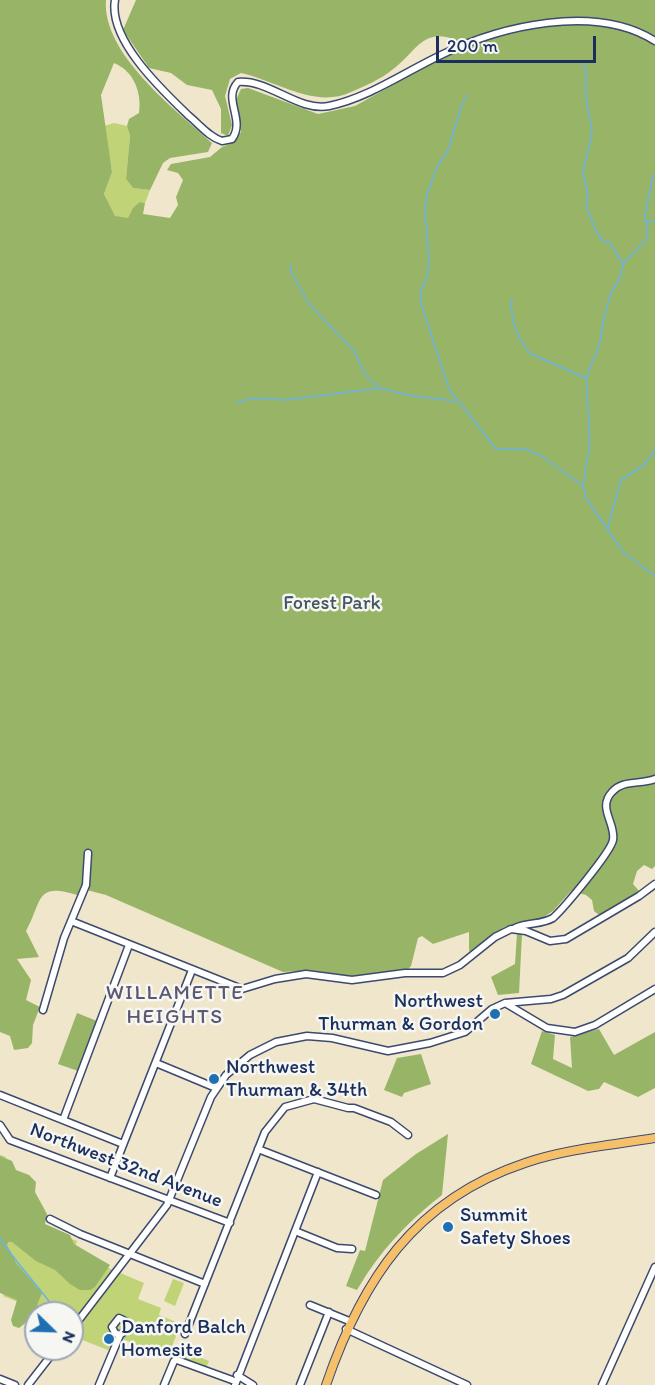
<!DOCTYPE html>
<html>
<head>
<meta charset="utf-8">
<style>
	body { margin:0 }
	#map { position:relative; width:655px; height:1385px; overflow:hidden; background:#efe6cc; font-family:Itim,sans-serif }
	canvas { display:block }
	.north { position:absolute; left:24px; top:1301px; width:60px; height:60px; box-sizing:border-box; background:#f6f6f2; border:2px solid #9ea6b7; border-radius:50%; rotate:113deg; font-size:16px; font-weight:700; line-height:24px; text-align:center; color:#1b2f5e }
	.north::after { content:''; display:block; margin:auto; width:21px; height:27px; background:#1f6fb2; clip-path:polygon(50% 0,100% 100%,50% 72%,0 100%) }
	.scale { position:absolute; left:436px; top:36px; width:160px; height:27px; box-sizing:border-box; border:3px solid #1b2f5e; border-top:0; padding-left:8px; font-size:18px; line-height:21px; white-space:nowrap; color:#1b2f5e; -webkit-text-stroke:4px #f6f6f2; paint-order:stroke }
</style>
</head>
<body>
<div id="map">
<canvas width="655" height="1385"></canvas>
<div class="north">N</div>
<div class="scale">200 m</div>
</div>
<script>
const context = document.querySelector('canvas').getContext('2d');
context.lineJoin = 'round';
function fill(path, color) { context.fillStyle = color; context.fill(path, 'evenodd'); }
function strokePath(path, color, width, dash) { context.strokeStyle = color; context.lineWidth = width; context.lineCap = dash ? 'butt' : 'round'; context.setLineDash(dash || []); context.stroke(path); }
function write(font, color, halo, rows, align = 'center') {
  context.font = font + ' Itim,sans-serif'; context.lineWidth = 5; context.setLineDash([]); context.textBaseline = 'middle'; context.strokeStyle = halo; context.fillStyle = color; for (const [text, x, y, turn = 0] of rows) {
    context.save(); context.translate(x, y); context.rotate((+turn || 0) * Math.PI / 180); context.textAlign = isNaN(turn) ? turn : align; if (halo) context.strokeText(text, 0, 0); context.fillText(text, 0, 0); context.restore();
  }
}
const green = new Path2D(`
	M114,123L127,126L130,136L126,179L133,188L150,190L145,203L140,202L128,219L115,217L104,194L112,171L104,126Z
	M0,1155L6,1157L1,1169L34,1224L77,1241L73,1253L144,1283L138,1299L161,1308L159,1315L181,1324L172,1346L209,1361L206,1368L177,1357L172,1359L115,1336L108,1350L72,1336V1313H36V1322L27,1318L31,1307L3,1296L8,1285L0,1281Z
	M173,1279L184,1283L175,1306L164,1301Z`);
const forest = new Path2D(`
	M0,0H106C102,54 175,109 212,143L208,152L170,158L163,163L150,190L133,188L126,179L130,136L127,126L129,119L139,113C142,93 134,71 114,63L101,95L112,172L104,194L115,216L128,218L133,208L140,202L145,203L143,214L170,218L178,205L176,197L183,180L178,173L167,170L171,164L210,157L222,147L234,142L241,132L236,100L241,89L248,88L318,114L355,106L458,49L457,41C423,25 415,54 392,70C381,79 365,86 351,92C315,109 277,81 241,73L230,79L225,96L232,125L228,136L221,133V109L212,90L187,85L171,73L149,68L123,30L136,0H655V866L652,869L644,865L637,871L633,884L640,892L599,915L594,911L592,900L586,895L571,891L553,911L541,919L504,927L472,952L469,951V932L433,944L422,936L418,938L411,966L406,972L357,977L297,971L283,972L106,895L83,889L77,895C35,882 43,900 26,931L39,957L17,959L31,980L26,1000L40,1007L33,1025L32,1043L28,1048L14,1050L10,1036L0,1032Z
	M517,934H522L519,993L498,995L491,977L515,964Z
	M77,1013L97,1021L78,1071L58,1064Z
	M599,1029L614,1055L655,1032V1088L638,1097L604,1082L599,1089L588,1091L531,1064L542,1031L555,1035L553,1059L572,1068L570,1037Z
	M421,1054L431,1084L404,1093L402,1097L384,1090L397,1058Z
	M448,1134L442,1195C407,1222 379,1252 357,1290L346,1286L360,1250L365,1251L383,1180L416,1154Z
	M0,1156L12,1161L16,1170L29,1175L36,1182L35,1192L47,1214L45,1224L70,1235L74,1244L110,1265L95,1287L90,1290H80L70,1284L55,1270L36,1261L12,1242H8L7,1245L16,1263L42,1293L37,1305L43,1313H36V1320L32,1318L19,1328L13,1326L11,1320L17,1300L0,1293Z`);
const stream = new Path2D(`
	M582,62L586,70V97L592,133L583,172L588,195L586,206L596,231L603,241L611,244L623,264L620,278L611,293L605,314L599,346L586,378L590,442L583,486L586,498L623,552L655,576
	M467,95L462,104L448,150L437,167L427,194L425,211L429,262L426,281L421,289V304L449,389L496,449H524L540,455L583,486
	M647,222L655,221
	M623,264L647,239L648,229L645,217L653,175
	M290,265L292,274L309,304L354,351L366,376L380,388
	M512,298C509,316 518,341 531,354L586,378
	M237,402L255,398L285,400L380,388L407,395L455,401
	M608,527L621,480L644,465L655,450
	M0,1238C15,1262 34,1281 51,1304
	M62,1309L63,1313
	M72,1315L80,1313`);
const minor = new Path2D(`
	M115,0C108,40 163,91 189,116C200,125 209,137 222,141L232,139C246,120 222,99 238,82C269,79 298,112 329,106C368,98 405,72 441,55C500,26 595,3 655,41
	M71,921L242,989L275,979L306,974L352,980L405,973H443L460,965L495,937L511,929L526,931L550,941L566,939L639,896L655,884
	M515,928C528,922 541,925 553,918C564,908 611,852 613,840C616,823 597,808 612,792C623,779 641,785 655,779
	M505,1003L547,1028L575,1032L595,1025L655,989
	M43,1010L64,938L86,885L88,853
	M156,1063L216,1088
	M0,1095L123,1144
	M63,1120L129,945
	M0,1125L10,1140L230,1223
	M258,1149L376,1195
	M110,1178L192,970
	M50,1219L80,1234L205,1284
	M295,1231L337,1248L352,1249
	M310,1305L349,1321
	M72,1329L167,1205L211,1097L226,1075L250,1055L276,1042L307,1036L332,1038L388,1051L430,1043L465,1032L492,1009L505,1003L551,999L563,995L628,958L655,932
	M346,1329L467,1385
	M185,1334L265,1132L285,1107L314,1099L348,1108H354L391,1122L408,1135
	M237,1375L253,1385
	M0,1379L15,1385
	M28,1385L56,1349
	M99,1385L120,1335L129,1328L127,1322L119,1318L112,1327L115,1333L120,1335
	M164,1385L174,1361L177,1360L232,1380
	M235,1385L318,1172
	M300,1385L329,1312
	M602,1385L655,1267`);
const major = new Path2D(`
	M326,1385C362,1280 414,1200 525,1163C566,1149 612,1145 655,1138`);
const markers = [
	[495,1014,6,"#1f6fb2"],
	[214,1079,6,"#1f6fb2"],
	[448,1227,6,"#1f6fb2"],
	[109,1339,6,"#1f6fb2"]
];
const parkNames = [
	["Forest Park",332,604]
];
const poiNames = [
	["Northwest",483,1002,"right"],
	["Thurman & Gordon",483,1025,"right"],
	["Northwest",226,1068],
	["Thurman & 34th",226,1091],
	["Summit",460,1216],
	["Safety Shoes",460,1239],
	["Danford Balch",121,1328],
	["Homesite",121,1351]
];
const streetNames = [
	["Northwest 32nd Avenue",126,1166,21]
];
const neighbourhoodNames = [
	["WILLAMETTE",175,994],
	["HEIGHTS",175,1018]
];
fill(green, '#c0d376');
fill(forest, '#98b567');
strokePath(stream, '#6bb3e2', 1.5);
strokePath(minor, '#3b4a6e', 9);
strokePath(major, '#3b4a6e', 10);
strokePath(minor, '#fff', 6);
strokePath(major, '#f6c06b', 8);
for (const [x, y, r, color] of markers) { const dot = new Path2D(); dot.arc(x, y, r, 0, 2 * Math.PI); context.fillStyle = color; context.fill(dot); strokePath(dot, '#f6f6f2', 2); }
write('20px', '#445864', '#f6f6f2', parkNames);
write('20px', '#1b2f5e', '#f6f6f2', poiNames, 'left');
write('20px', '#1b2f5e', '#f6f6f2', streetNames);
context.letterSpacing = '1.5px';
write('21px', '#5d5771', '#f6f6f2', neighbourhoodNames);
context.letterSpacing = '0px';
</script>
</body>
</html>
